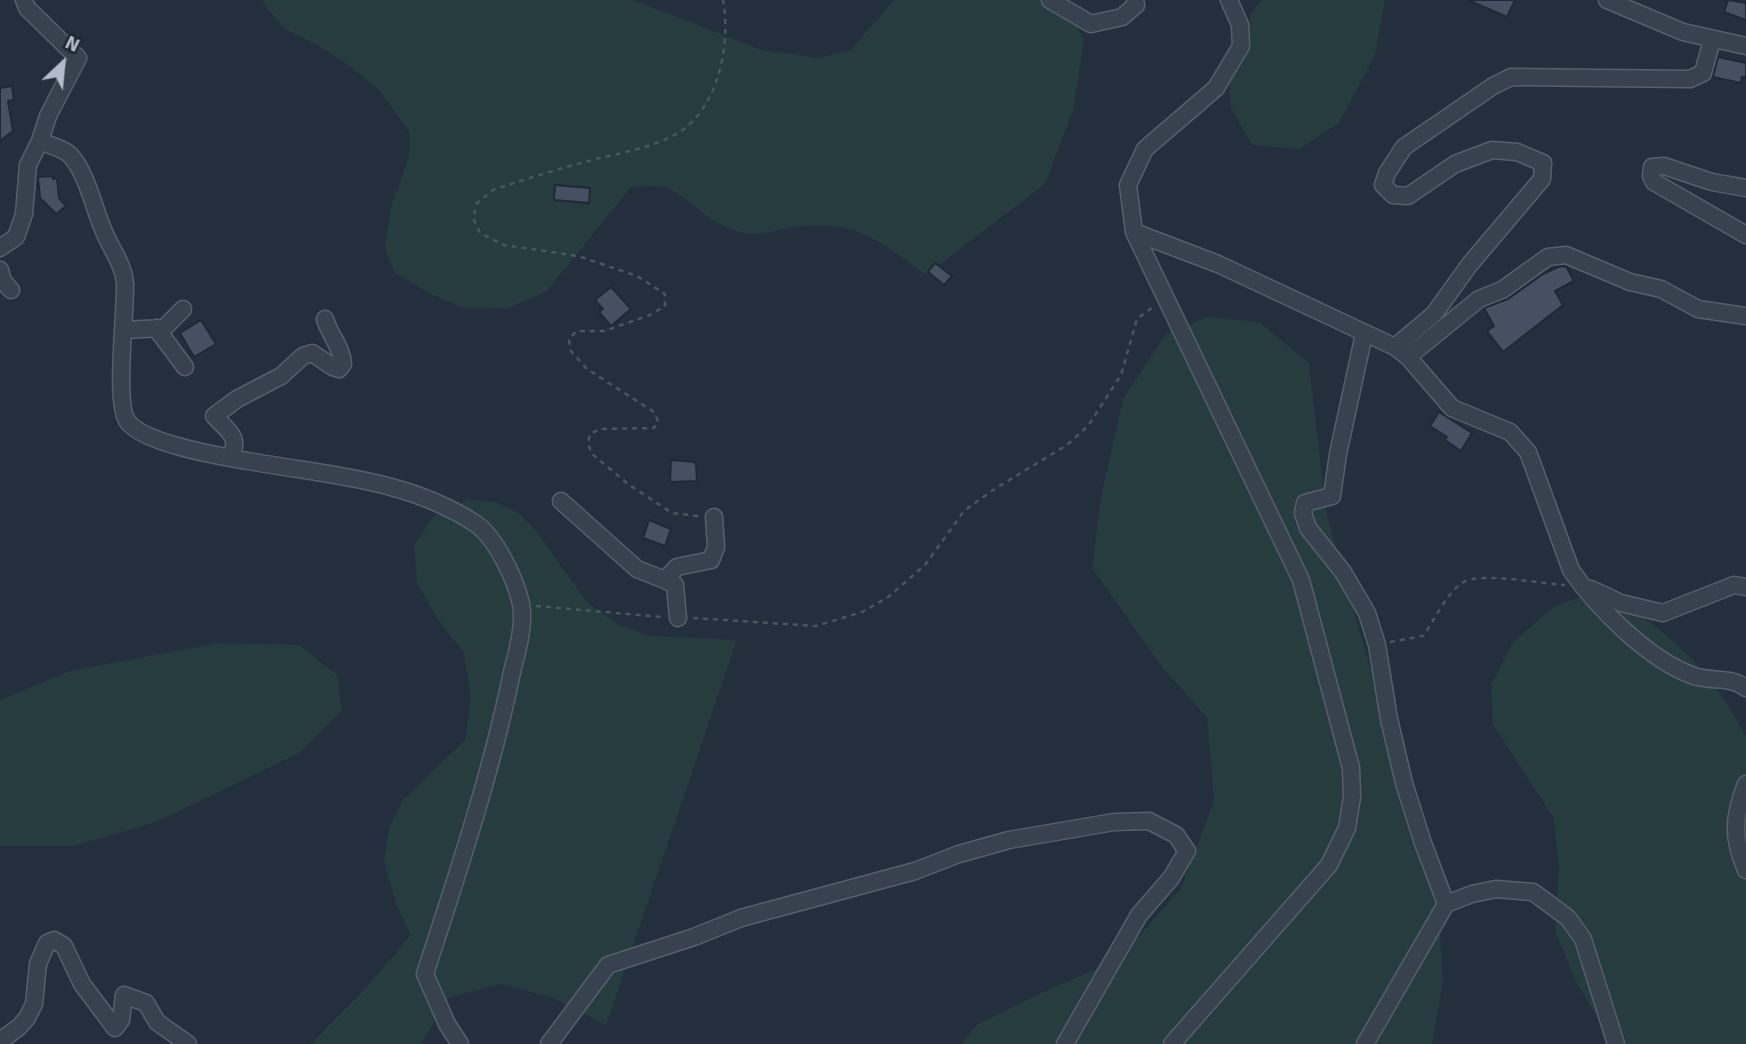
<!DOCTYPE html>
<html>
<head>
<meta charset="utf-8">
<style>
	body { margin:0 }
	#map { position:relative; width:1746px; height:1044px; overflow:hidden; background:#242f3e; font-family:Signika,sans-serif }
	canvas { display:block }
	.north { position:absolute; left:28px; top:28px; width:70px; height:70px; -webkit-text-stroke:5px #1d2633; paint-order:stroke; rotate:26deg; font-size:19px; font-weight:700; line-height:28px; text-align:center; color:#b4bcc9 }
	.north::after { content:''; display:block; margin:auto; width:24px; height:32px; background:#b4bcc9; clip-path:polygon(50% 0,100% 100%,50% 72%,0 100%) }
</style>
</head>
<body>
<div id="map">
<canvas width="1746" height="1044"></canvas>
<div class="north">N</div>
</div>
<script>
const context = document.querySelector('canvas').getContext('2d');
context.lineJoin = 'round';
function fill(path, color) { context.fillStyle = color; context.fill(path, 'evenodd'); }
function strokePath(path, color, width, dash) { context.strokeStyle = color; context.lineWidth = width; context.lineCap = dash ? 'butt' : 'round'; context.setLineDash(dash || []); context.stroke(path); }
const green = new Path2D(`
	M264,0H633L762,50L818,58L851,50L894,0H1064L1084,40L1073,110L1045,184L926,275C879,241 856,219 795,227C771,230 762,238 737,231C707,223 693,200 669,189C659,184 642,187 631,187L546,292L508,308L466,309L433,295L395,273L385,248L391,207L409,157L410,133L380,91L348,65L317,45L285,29L263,3Z
	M1262,0H1385L1375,55L1339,123L1299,149L1252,145L1231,108L1227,64L1253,11Z
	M1207,317L1259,322L1309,363L1326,512L1404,788L1436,875L1443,981L1432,1044H961L978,1024L1043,992L1119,959L1181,888L1214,801L1207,717L1162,667L1092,568L1101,497L1123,399L1166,334Z
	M467,500L495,502L517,512L537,532L586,601L617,624L650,636L737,640L606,1025L553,998L500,984L449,998L421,1044H311L365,989L411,935L397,906L384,862L389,828L403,800L465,740L471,699L464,653L437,618L417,583L414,545L433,517Z
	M1594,593C1607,598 1622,603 1634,611C1681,642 1721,686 1746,737V1044H1619L1595,1013L1576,982L1555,931L1559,868L1554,819L1493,724L1491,685L1513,642L1555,606Z
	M219,643L299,645L337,675L342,710L299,753L156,822L74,846H0V700L70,671Z`);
const building = new Path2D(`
	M1468,0H1515L1507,17Z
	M1728,0L1746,3V20L1724,12Z
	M1718,57L1746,63V77H1742L1741,83L1713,77Z
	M12,86L14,100L8,101L13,131L0,141V88Z
	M53,176V179L57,178L59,198L66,206L56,214L40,198L38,177Z
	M555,185L590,188L589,203L554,200Z
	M935,263L952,276L944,285L928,272Z
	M1566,266L1574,281L1555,291L1563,305L1503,352L1487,331L1494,326L1484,308L1508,299L1543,274L1558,267Z
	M611,287L631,309L611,326L599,312L603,309L595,300Z
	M201,320L216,344L194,357L180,333Z
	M1439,412L1472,433L1461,451L1445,440L1447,437L1430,426Z
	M671,460L694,462L696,465L697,481L670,482Z
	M649,520L671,529L665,546L643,538Z`);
const path = new Path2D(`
	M698,516L672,513L628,484L591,453L588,443L590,434L600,429L654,428L658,421L654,412L587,369L571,351L569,340L576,331H604L650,315L665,306V294L637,276L578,256L504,245L480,233L473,218L477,203L493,190C523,180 554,170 585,162C615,153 654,149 681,131C719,105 731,43 723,0
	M536,606L662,617
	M693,618L816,626L862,612L887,598L925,565L964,511L993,490L1067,445L1088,426L1121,375L1137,319L1153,307
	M1390,642L1423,636C1435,620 1445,595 1462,583C1479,571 1542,584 1565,585`);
const minor = new Path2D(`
	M1050,0L1091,24L1122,17L1136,5L1135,0
	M1607,0L1683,32L1746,46
	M40,141C49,145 65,149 71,156C88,175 95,214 106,236C113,252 124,266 125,284C126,311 114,405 128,422C145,444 220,456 248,461C325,475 409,479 476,524C496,538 516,580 521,604C525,625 517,652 512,672C491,775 457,875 425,974L447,1024L460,1044
	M1746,188L1712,182L1664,166L1652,167L1651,176L1654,182L1746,235
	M1134,232L1218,264L1395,347L1408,357L1452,408L1510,432L1528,452L1571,570C1597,608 1650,661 1694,676C1711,682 1731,676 1746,688
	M0,248L16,237L24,214L28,165L40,141L48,116L78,58L27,8L24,0
	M0,270L3,281L11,290
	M156,328L185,367
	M123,330L164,328L183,309
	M1364,334L1338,454L1332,496L1305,503L1303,513L1308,528L1343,572L1367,613L1377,645L1389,719L1404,783L1423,843L1446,904
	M1395,347L1434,314L1470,264L1542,179L1543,163L1517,152L1492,150L1455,164L1408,196L1393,195L1383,185L1387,173L1404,147L1493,86L1511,77L1690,79L1703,73L1712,40
	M1408,357L1479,299L1502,290L1548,257L1566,255L1630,282L1661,289L1698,309L1746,316
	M231,458C240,436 229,432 214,416L237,399L281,376L303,356L312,353L333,367L339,369L343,364C342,347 330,336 325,319
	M561,501L637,569L665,580
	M1591,589L1621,603L1663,613L1734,585L1746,587
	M678,618L675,585L665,580L677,567L711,560L716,547L714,517
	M1746,784C1733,817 1732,838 1746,870
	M0,1041L19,1027L27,1018L34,1004L38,964L47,943L54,940L64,946L82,984L115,1028L121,1020L124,995L146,1003L157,1022L188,1044
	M549,1044L608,965L694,937L741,918L915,871L959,854L1009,840L1114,822L1149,821L1176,835L1187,851L1171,878L1139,915L1065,1044
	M1172,1044L1329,865L1347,828L1352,797L1351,768L1301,580L1134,232L1128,185L1145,149L1216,88L1241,46L1240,25L1229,0
	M1365,1044L1446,904L1472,894L1496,889L1533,892L1568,918L1583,939L1616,1044`);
fill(green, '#263c3f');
fill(building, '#455162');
strokePath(building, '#1f2835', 2);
strokePath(minor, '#565f6c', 19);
strokePath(path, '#44595c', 2.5, [5, 5]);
strokePath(minor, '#38414e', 16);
</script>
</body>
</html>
